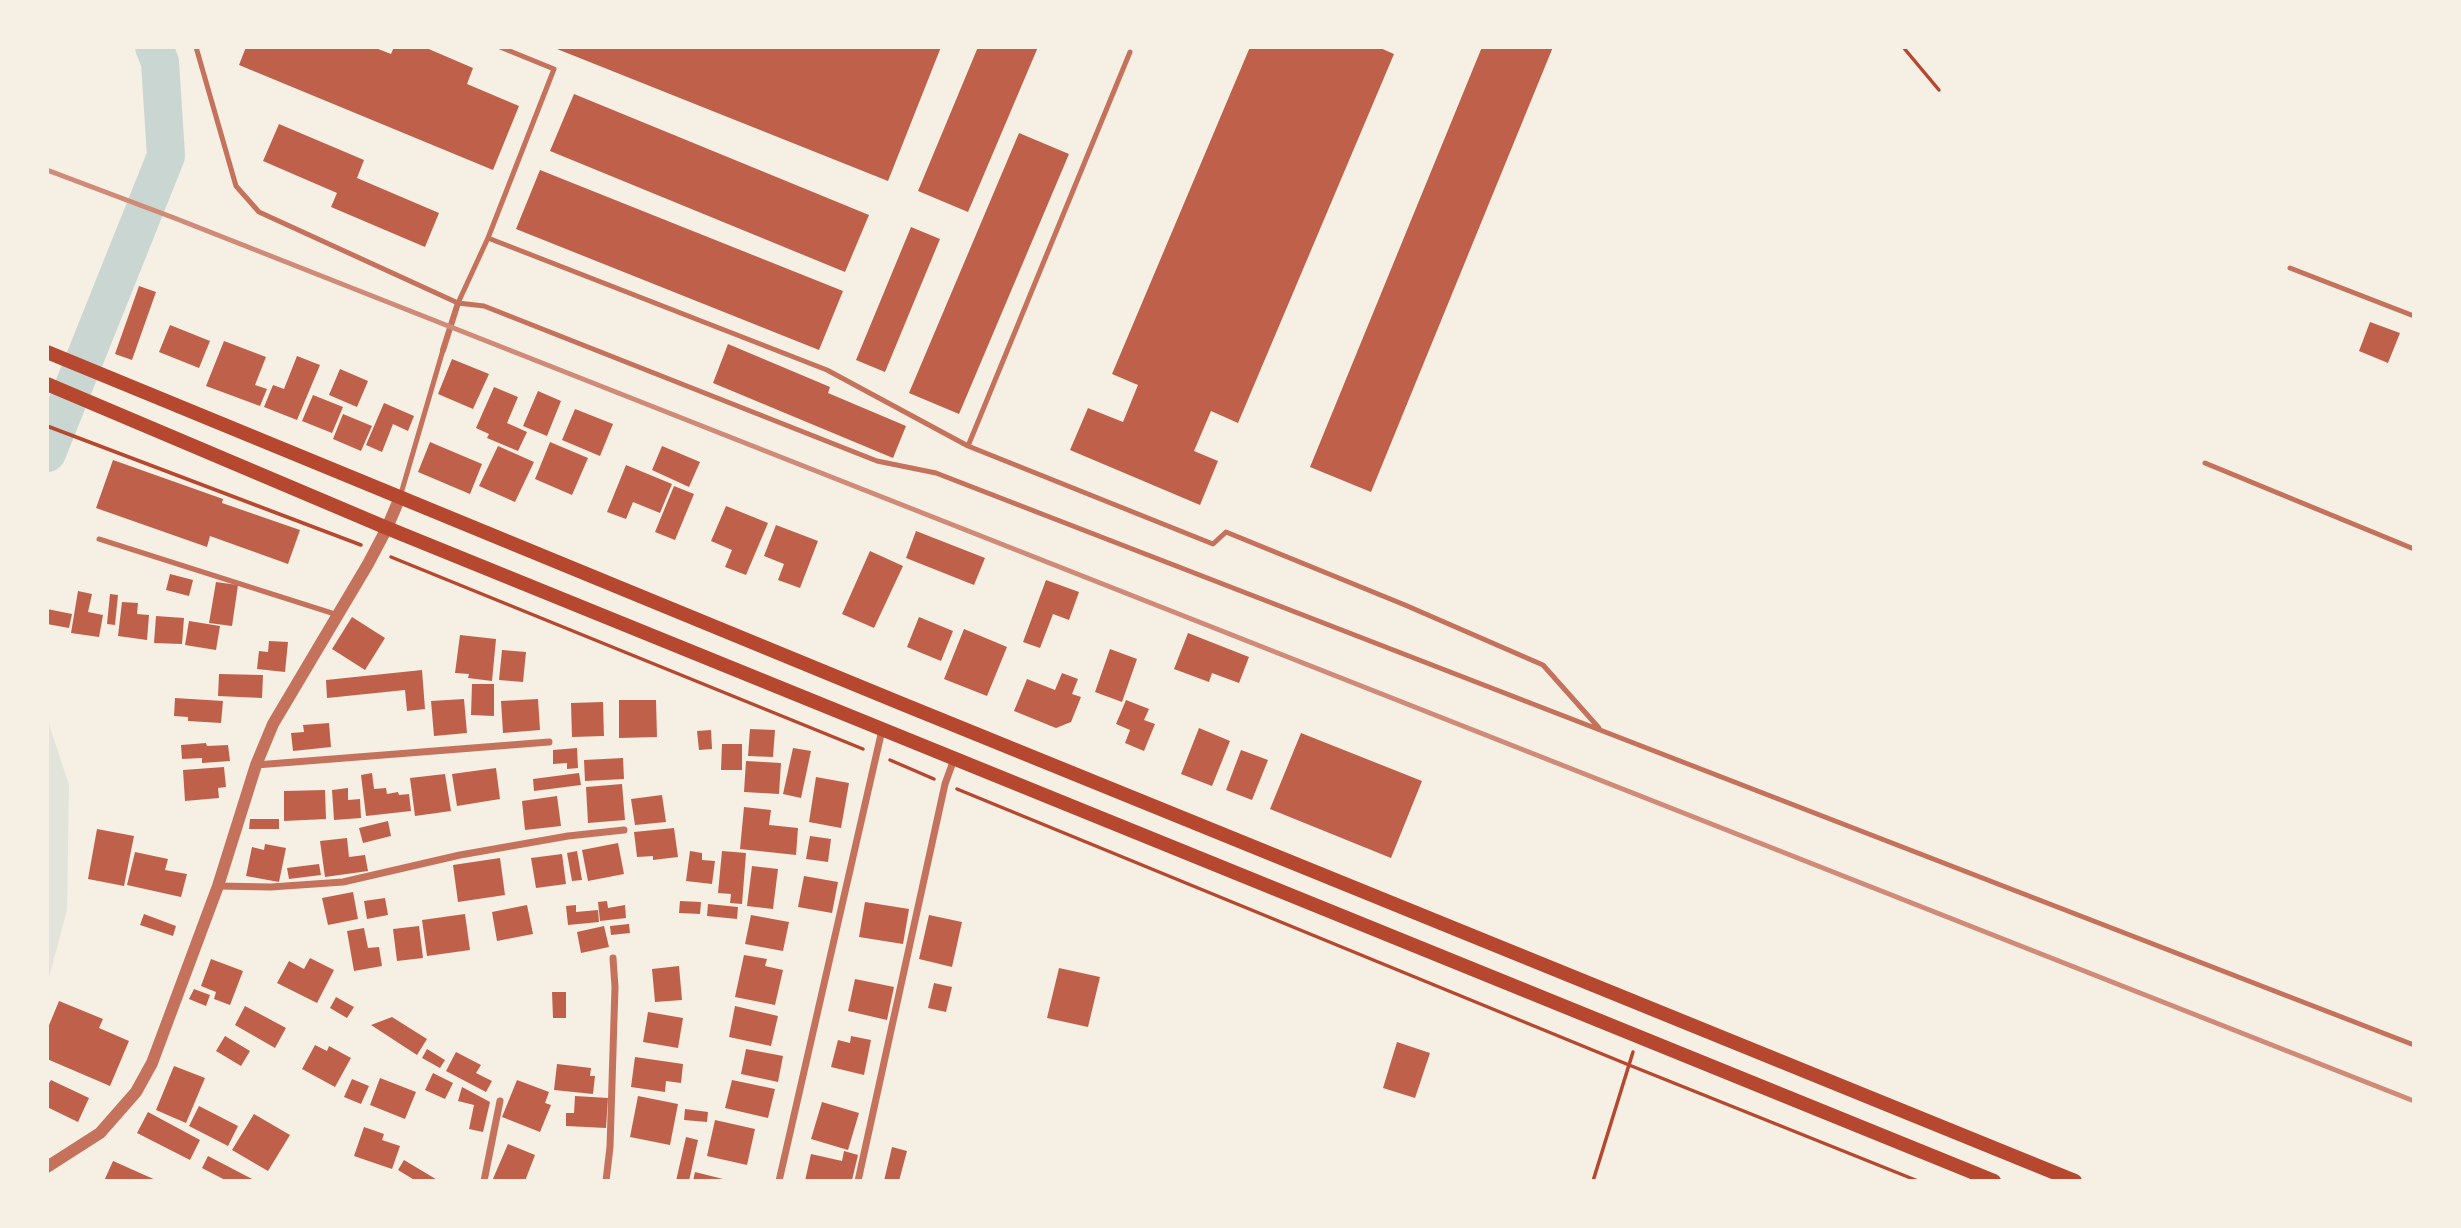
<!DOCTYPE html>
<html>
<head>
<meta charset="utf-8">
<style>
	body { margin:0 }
	#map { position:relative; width:2461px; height:1228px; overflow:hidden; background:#f6efe4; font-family:"PT Sans",sans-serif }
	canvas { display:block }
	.frame { position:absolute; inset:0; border:49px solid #f6efe4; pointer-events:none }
</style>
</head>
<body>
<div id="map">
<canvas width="2461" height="1228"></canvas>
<div class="frame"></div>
</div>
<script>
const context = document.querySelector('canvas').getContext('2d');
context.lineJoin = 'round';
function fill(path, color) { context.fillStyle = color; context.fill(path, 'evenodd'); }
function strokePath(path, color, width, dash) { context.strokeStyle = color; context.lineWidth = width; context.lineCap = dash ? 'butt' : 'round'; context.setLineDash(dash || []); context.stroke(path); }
const green = new Path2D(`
	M47,718L69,785L67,910L47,985Z`);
const river = new Path2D(`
	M47,453L166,156L160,62L154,47`);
const building = new Path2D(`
	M246,47H373L391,54L394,47H424L473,68L467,84L519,106L493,170L239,65Z
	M552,47H941L888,181Z
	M978,47H1038L968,212L918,191Z
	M1250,47H1378L1394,54L1238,423L1211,411L1194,451L1218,461L1200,505L1070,450L1088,408L1123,422L1138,385L1112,374Z
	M1482,47H1553L1371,492L1310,467Z
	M574,94L869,215L845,272L550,151Z
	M279,124L364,160L357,178L439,213L425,247L331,207L337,193L263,161Z
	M1019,133L1069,154L959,414L909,393Z
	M540,170L843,291L819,350L516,229Z
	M911,227L940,239L885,372L856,360Z
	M139,286L156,292L132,360L115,354Z
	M2370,322L2400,333L2388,363L2359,351Z
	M170,325L210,341L199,368L159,352Z
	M224,341L266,357L255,385L267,389L260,406L206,386Z
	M728,344L830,387L828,393L906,426L893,458L713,383Z
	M297,356L320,365L297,420L264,407L273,385L284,389Z
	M452,359L489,374L473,409L438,394Z
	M340,369L368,381L357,407L329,395Z
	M494,387L518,397L507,423L527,432L518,451L487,438L489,434L476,428Z
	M538,391L561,401L547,436L523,426Z
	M313,395L343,407L332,433L302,421Z
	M384,403L414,416L408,431L393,424L382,452L366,445Z
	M575,409L613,424L600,456L562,440Z
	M343,414L372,426L361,451L333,439Z
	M430,442L482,464L470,494L418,472Z
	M550,442L588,458L572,495L535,479Z
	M498,446L534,462L515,502L479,486Z
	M662,446L700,462L689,487L652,470Z
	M113,460L223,499L222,503L300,530L288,564L210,536L207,547L96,508Z
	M626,465L672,484L660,513L633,502L626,519L607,512Z
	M674,486L694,494L675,540L655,532Z
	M726,506L768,523L746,575L725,567L732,550L711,541Z
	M776,525L818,541L800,588L778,580L784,564L764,556Z
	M916,531L985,558L974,585L906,558Z
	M870,551L903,566L874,628L842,614Z
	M170,574L193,580L189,596L166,590Z
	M1046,580L1079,592L1069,620L1053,614L1040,648L1023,642Z
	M216,582L238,585L232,626L209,623Z
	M78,591L92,594L88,612L103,615L99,637L71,633Z
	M110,594L118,595L115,625L107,624Z
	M122,602L138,603L137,614L149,615L147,640L118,636Z
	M47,609L72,614L69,628L47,624Z
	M156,616L184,618L182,644L154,643Z
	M352,617L385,638L365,670L332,649Z
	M919,617L953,631L941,661L907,647Z
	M189,621L220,626L216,650L185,645Z
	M964,629L1007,647L987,696L944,679Z
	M1188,633L1249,657L1239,683L1212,673L1209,682L1174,669Z
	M460,635L496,639L492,681L468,678L469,674L455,673Z
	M269,641L288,642L285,672L257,669L259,651L268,652Z
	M1110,649L1137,659L1122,702L1095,692Z
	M502,650L526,652L523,682L499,680Z
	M422,670L425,709L407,711L405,690L327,698L326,680Z
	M1062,673L1078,679L1072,694L1081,697L1071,722L1056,728L1014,711L1027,679L1055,690Z
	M219,674L263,675L262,698L218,696Z
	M472,684H494V716L471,715Z
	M175,698L223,701L221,723L188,721V717L174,716Z
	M464,699L467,733L434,736L431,701Z
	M538,699L540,730L503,733L501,701Z
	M619,700H656L657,737L619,738Z
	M1126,700L1149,709L1144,720L1155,724L1144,751L1125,743L1130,730L1116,724Z
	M603,702L604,736L572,737L571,703Z
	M329,723L331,747L293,751L291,733L304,732L303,725Z
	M1199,728L1230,741L1212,786L1181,774Z
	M750,729L775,730L773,757L748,756Z
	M711,730L712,749L699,750L697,731Z
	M1301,733L1422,781L1391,858L1270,809Z
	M206,743L207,746L228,745L230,761L202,763V758L182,759L181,745Z
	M722,744H742V770H721Z
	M577,748L578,768L567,769V763L553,764V750Z
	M793,748L811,751L801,798L783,794Z
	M1241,750L1268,760L1252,800L1226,790Z
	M623,758L624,779L585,781L584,760Z
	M746,761L781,763L779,794L744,792Z
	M224,767L226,787L218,788L219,798L185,801L183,770Z
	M496,768L500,799L457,806L452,774Z
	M372,773L374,789L386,788L387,794L398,792L399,795L409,794L411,811L366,816L361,775Z
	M579,773L581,785L534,791L533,779Z
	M445,774L451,811L415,816L410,778Z
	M816,777L849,783L841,828L809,822Z
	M622,784L625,820L588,823L586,787Z
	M348,788V800L360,799L361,818L334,820L332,790Z
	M325,790L326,819L284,821V791Z
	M662,795L666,822L635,825L631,799Z
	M557,796L561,826L525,830L522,801Z
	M744,807L771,810L769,825L798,828L796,855L740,849Z
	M250,819H279V829H249Z
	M388,821L391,836L363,843L359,828Z
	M674,828L678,857L653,860V856L637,857L634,832Z
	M97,829L134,836L124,886L88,879Z
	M810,836L831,839L828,862L806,859Z
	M347,838L349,857L365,855L368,871L325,877L320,841Z
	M618,843L624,874L588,881L582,850Z
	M265,844L286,848L279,882L246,876L252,847L264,850Z
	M577,851L582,880L572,881L567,853Z
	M690,851L702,853V860L715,861L712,884L686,881Z
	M722,851L746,853L742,904L730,903L731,894L718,893Z
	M135,852L168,859L165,870L187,874L181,897L127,885Z
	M562,854L566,884L536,888L531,858Z
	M500,858L505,895L458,902L453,865Z
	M319,864L321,875L289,879L287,868Z
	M752,866L778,869L773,909L747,906Z
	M804,876L838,882L832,913L798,907Z
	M353,892L358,919L328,925L322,898Z
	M385,898L388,915L367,919L364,901Z
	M607,901L608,908L625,905L626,918L600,921L598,902Z
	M680,901L701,902L700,914L679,913Z
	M865,902L909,909L903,944L859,937Z
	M708,904L738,907L737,919L707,916Z
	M527,905L533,934L497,941L492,912Z
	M576,905V912L598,910L599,922L568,925L566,906Z
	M144,914L176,926L173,936L140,925Z
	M465,914L470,950L427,956L422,920Z
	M751,915L789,922L783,951L745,944Z
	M929,915L962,922L952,967L919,959Z
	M629,924L630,933L611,935L610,926Z
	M419,926L423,958L397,961L393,929Z
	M604,926L609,947L581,953L577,932Z
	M364,928L368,948L379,947L382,966L354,971L347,931Z
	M744,955L767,959L765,966L783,970L775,1005L735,997Z
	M310,958L334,970L317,1003L277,983L289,961L304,969Z
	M211,959L243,971L230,1005L214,999L216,992L201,986Z
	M679,966L682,1000L655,1002L652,969Z
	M1059,968L1100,977L1088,1027L1047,1018Z
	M855,979L894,987L887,1020L848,1011Z
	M934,983L952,987L946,1012L928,1008Z
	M194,989L210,995L206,1006L189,999Z
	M552,992H566V1018H553Z
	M336,997L354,1007L347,1018L330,1008Z
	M59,1001L103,1019L99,1028L129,1041L110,1086L47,1059V1030Z
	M245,1006L286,1028L275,1048L235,1025Z
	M735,1006L778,1016L771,1046L729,1037Z
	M648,1012L683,1018L678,1048L643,1042Z
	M392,1017L427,1039L417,1055L371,1025Z
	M225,1036L250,1051L241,1066L216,1051Z
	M851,1036L871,1040L864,1075L831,1067L838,1040L850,1043Z
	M1397,1042L1430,1053L1415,1098L1383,1088Z
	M315,1045L327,1051L329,1046L351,1058L335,1087L302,1069Z
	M427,1049L445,1060L440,1068L422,1058Z
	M746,1049L783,1056L778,1082L741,1074Z
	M456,1052L481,1065L476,1073L492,1081L486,1092L446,1071Z
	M635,1057L683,1064L681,1083L666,1081L665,1092L631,1087Z
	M557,1064L591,1068L590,1076H595L593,1094L554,1090Z
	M174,1066L205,1078L186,1123L156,1110Z
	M433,1073L453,1083L445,1099L425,1090Z
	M380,1078L416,1092L405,1119L370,1105Z
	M352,1079L369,1086L361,1104L344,1097Z
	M51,1080L89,1098L78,1122L47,1107V1086Z
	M517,1080L549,1092L545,1103L551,1105L540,1132L502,1117Z
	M732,1080L775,1089L768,1118L725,1108Z
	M462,1087L490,1102L483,1132L469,1129L474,1105L458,1101Z
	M575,1096L608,1098L606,1128L566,1126V1113H574Z
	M638,1096L678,1104L670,1145L630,1137Z
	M822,1102L859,1113L848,1150L811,1139Z
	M199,1106L238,1126L228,1146L189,1126Z
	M685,1109L708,1112L707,1122L684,1120Z
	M148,1112L200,1140L190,1160L137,1133Z
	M254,1114L290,1135L268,1171L232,1150Z
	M715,1120L755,1129L747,1165L707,1156Z
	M364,1127L384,1134L382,1140L400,1146L392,1169L354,1156Z
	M686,1137L698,1140L689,1181H676Z
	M508,1144L535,1155L525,1181H492Z
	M892,1147L907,1151L899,1181H884Z
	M844,1151L858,1155L852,1180L805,1181L811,1154L842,1161Z
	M208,1156L256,1181H227L202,1168Z
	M404,1160L439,1181H416L398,1170Z
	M113,1161L158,1181H104Z
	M695,1172L727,1180V1181H693Z`);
const path = new Path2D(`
	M1903,47L1939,90
	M47,426L361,545
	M391,557L863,749
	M890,760L934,779
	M957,789L1629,1065L1918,1181
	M1593,1181L1633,1052`);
const service = new Path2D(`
	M196,47L236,186L259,212L458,303L484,306L877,461L936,473L2414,1045
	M488,238L827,370L968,446L1213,544L1226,532L1405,605L1543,665L1599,728
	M2290,268L2414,316
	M458,303L488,238L554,69L500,47
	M968,446L1130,52
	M2205,463L2414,549
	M400,497L443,350
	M99,539L338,615`);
const pedestrian = new Path2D(`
	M443,350L458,303`);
const minor = new Path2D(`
	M256,765L549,742
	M218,886L271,887L343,882L460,855L568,836L624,830
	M484,1181L500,1101
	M606,1181L610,1147L615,987L613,958
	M779,1181L882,730
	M858,1181L945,784L954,759`);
const tertiary = new Path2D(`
	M47,1167L100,1133L136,1092L152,1063L218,886L256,765L273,724L368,564L387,528L400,497`);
const secondary = new Path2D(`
	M47,352L900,703L2075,1181
	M47,384L387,528L1994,1181`);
const rail = new Path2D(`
	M47,170L177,219L2414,1101`);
fill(green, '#e2e4dc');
strokePath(river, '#c9d6d2', 38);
fill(building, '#bf614a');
strokePath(path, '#b5482f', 3.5);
strokePath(service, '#c5725c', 5);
strokePath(pedestrian, '#c5725c', 6);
strokePath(minor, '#c5725c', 7);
strokePath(tertiary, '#c5725c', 12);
strokePath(secondary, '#b5482f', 14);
strokePath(rail, '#cf8b77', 5);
</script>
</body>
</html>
